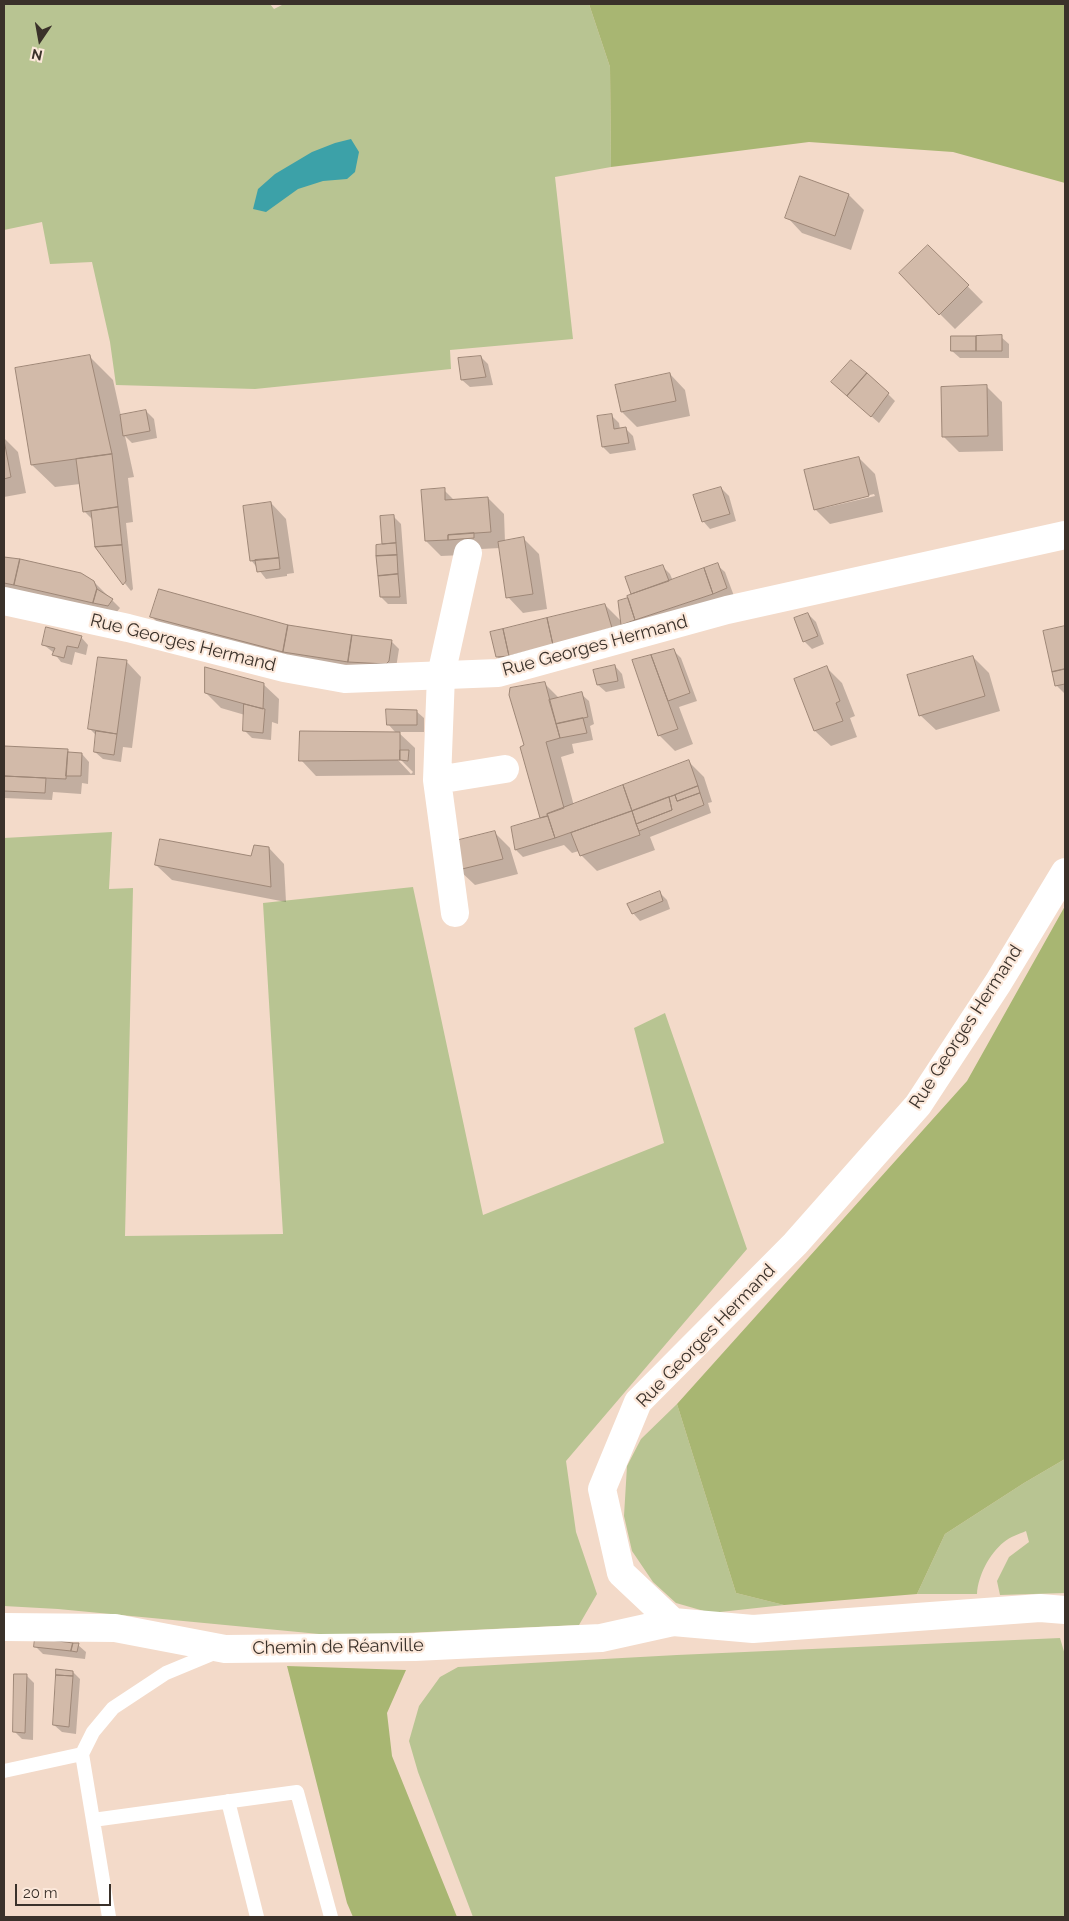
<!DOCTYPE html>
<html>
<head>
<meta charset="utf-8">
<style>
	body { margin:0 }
	#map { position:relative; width:1069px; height:1921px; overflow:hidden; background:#f3dac9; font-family:Raleway,sans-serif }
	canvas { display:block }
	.frame { position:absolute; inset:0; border:5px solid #3a312a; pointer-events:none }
	.north { position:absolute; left:15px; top:15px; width:50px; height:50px; -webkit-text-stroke:4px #fce8da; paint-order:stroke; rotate:192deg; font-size:14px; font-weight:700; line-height:20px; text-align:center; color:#3a312a }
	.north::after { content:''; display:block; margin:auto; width:18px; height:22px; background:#3a312a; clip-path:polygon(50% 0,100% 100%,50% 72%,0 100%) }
	.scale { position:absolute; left:15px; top:1884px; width:96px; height:22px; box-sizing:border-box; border:2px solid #3a312a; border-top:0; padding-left:6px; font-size:15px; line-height:18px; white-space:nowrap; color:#3a312a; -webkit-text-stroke:4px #fce8da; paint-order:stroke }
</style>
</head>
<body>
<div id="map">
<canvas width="1069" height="1921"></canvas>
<div class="frame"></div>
<div class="north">N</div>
<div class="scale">20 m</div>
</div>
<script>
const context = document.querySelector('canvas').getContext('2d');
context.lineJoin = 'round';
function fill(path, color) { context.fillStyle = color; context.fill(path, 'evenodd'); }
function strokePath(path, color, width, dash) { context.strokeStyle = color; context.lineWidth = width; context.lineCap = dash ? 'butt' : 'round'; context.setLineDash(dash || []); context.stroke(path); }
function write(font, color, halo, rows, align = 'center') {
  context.font = font + ' Raleway,sans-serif'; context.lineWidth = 4.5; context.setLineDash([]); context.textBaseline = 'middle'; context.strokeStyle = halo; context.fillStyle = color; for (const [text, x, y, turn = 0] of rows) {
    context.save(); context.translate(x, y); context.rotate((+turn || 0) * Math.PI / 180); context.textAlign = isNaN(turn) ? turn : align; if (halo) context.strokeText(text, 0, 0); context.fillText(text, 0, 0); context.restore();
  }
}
const green = new Path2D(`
	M4,4H270L274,9L284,4H589L610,67L611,167L555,177L573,339L450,350L451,369L255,389L116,385L110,342L92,262L50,264L42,222L4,230Z
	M112,832L109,889L133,888L125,1236L283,1234L263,903L413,887L483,1215L664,1143L634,1028L665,1013L747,1249L566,1461L576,1532L597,1594L579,1625L340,1636L58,1609L4,1606V838Z
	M677,1404L736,1593L784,1605L711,1613L676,1603L653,1582L632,1551L624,1516L627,1466L641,1439Z
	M1065,1459V1593L1000,1595L997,1581L1009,1557L1029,1542L1026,1531C1019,1534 1010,1537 1004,1542C989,1554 978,1576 977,1594H917L945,1534L1024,1483Z
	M1060,1638L1065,1655V1917H473L418,1772L409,1741L419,1706L440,1677L458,1667L677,1655Z`);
const forest = new Path2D(`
	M589,4H1065V183L953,152L809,142L611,167L610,67Z
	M1065,906V1459L1024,1483L945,1534L917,1594L784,1605L736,1593L677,1404L967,1081Z
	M287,1666L406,1670L387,1713L392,1756L457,1917H353L347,1903Z`);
const water = new Path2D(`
	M351,139L359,152L355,172L347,179L323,181L298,189L266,212L253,209L258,189L275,174L312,152L335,143Z`);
const shadow = new Path2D(`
	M849,195L864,210L851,250L802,233L787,217Z
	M928,246L983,302L955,329L940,314Z
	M1001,337L1009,344V358H960L952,351Z
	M90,357L113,380L121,416L146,411L154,419L157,438L132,443L125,436L134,477L128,478L133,522L126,523L133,589L131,591L96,547L93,520L84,511L80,484L55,487L32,465Z
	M481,357L488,364L493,385L470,387L462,380Z
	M670,374L685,390L690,416L637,427L622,412Z
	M986,386L1002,402L1003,451L959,452L944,437Z
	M840,389L888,394L895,401L879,423Z
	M611,415L619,423L620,429H626L633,436L636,450L610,454L603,447Z
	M4,438L18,452L26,493L4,497Z
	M859,458L875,474L883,512L830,524L815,509ZM874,494L875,496L824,508V506Z
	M721,488L729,496L736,521L710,529L703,521Z
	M444,490L455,501L488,498L504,514L505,542L524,539L539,554L547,609L523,613L508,597L500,548L462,550L463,555L441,556L426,541Z
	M271,503L286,519L294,573L287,574V576L266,579L251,560Z
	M393,516L401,524L407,604H388L381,597L383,545L381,517Z
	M4,558L94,582L120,608L116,613L4,595Z
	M717,565L725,572L734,596L630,632L621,623L627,643L505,664L497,657L605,605L622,622L634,595L627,578L662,566L670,574L673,581Z
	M808,614L816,622L824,644L812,649L804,641Z
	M151,616L287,627L391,641L399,649L396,668L363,677L167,632Z
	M1065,628V692L1064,693L1056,685L1044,632Z
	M81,637L88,645L86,655L75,652L72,665L61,662L54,653L44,645Z
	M674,651L681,658L697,701L679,707L693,744L675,751L659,735L633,661Z
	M973,657L989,673L1000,711L936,730L920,715Z
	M126,661L141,677L132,748L123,747L121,762L103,759L95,752L97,736L90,729Z
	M615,666L622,674L625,688L606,692L598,685Z
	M827,668L842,683L855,716L850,718L857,737L831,746L815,731L795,679Z
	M263,684L279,699L278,724L272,722L271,740L252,738L245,731V715L221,708L206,693Z
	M545,684L560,699L581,694L589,701L594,724L590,726L593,740L572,744L574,753L561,757L574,806L689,762L704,777L712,802L708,803L711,813L650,837L655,850L597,871L581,855L579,851L572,853L564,845L523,857L516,850L542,819L521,748L525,746Z
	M416,711L424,718V732H398L415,748V775L316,776L301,760L396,733L388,724ZM397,759H400L413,772L411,774Z
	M4,747L67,750L70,753L82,754L89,762L88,784L82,783L81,794L53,792L52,800L4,798Z
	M494,832L510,848L518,874L475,885L459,870Z
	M269,848L284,864L286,902L172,880L156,865L251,857Z
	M659,892L667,900L670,909L640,921L633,913Z
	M78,1645L86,1652L85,1659L43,1654L35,1646Z
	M73,1672L80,1679L76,1734L62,1732L54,1725Z
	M26,1675L34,1683L33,1740L22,1739L15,1732Z`);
const building = new Path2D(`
	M800,176L849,194L835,236L785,218Z
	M928,245L969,285L939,315L899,273Z
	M1002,335V351H976V336Z
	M951,336H976V351H951Z
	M90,355L112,454L31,465L15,368Z
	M481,356L486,377L461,380L458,358Z
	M851,360L867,373L847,396L831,382Z
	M670,373L676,401L621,412L615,385Z
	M867,373L889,393L871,417L847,396Z
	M987,385L988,436L942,437L941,387Z
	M146,410L150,431L123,436L120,415Z
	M612,414L614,429L626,427L629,443L602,447L597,416Z
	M4,440L11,477L4,479Z
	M112,454L118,507L83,512L76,459Z
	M859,457L869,496L814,510L804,470Z
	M721,487L730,514L702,522L693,495Z
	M445,488V500L488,497L491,532L448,535V540L425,541L421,490Z
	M271,502L279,558L250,561L243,506Z
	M118,507L122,545L95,547L91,511Z
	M394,515L396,543L382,544L380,516Z
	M474,533V538L448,540V535Z
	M524,537L533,594L506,598L498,542Z
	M396,543L397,555L376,556V545Z
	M122,545L126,581L123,585L95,547Z
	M397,555L398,574L378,576L376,556Z
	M4,557L20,559L14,585L4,583Z
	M279,558L280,569L257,572L255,560Z
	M20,559L81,573L94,581L97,589L93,603L14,585Z
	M718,563L727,588L713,594L704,568Z
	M663,565L669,581L631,594L625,577Z
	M704,568L713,594L635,620L627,596Z
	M398,574L400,597H380L378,576Z
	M97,589L113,599L108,606L93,603Z
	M159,589L288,625L283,652L150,617Z
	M628,598L635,620L621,625L618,601Z
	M605,604L612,628L553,645L547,618Z
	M808,613L818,636L803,642L794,618Z
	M547,618L553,645L509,656L503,629Z
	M288,625L352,635L348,662L283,652Z
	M1065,626V669L1052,672L1043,631Z
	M46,627L82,636L78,648L67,646L64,658L52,655L55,648L42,645Z
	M503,629L509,656L496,657L490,632Z
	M352,635L392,640L389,661L386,664L348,662Z
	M674,649L690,693L668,701L651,655Z
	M651,655L678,729L658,736L632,660Z
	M973,656L985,696L919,716L907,675Z
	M98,657L127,660L117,734L88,729Z
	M615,665L618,681L597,685L593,670Z
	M827,666L840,701L836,703L843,721L814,731L794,679Z
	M205,667L264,683L263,709L205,693Z
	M1065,669V684L1055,686L1052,672Z
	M545,682L560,738L546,742L564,808L547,814L548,816L540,818L520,747L524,745L509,695L510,688Z
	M582,692L588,717L556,724L549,700Z
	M244,704L265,709L263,733L243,731Z
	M386,709L417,710V725H387Z
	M583,718L587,733L560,738L556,724Z
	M96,731L117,734L114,755L94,752Z
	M300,731L400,732V760L299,761Z
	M4,746L68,749L66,779L4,776Z
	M400,750H409L408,761L400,760Z
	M68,752L82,753L81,776H66Z
	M689,760L698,786L632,811L623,785Z
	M4,776L46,778L45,793L4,791Z
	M623,785L632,811L555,838L547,814Z
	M698,786L700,793L677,801L675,795Z
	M700,793L704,805L639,831L636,824L672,810L669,797L675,795L677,801Z
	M669,797L672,810L636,824L632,811Z
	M632,811L640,835L580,856L571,833Z
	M548,816L555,838L515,850L511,827Z
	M495,831L503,859L458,870L451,842Z
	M160,839L251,856L254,845L269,847L271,887L155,865Z
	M660,891L663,901L632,914L627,904Z
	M35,1638L73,1643L71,1651L34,1647Z
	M73,1643H79L77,1652L71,1651Z
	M56,1669L73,1671V1676L56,1675Z
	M14,1674H27L25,1733L13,1732Z
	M56,1675L73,1676L69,1727L53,1725Z`);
const service = new Path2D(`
	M82,1754L109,1917
	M4,1771L82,1754L93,1732L113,1708L166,1673L219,1651
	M228,1801L257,1917
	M93,1820L297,1792L331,1917`);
const minor = new Path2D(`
	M437,780L505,769
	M455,913L437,780L441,675L468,553
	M4,1627L115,1628L225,1649L415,1647L601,1638L673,1622`);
const tertiary = new Path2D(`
	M4,601L128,628L284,668L345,679L498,673L727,610L1065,535
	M1065,872L998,983L918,1105L795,1244L638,1402L602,1489L621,1573L673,1622L753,1629L1040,1608L1065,1610`);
const streetNames = [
	["Rue Georges Hermand",183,643,14],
	["Rue Georges Hermand",595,646,-15],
	["Rue Georges Hermand",966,1027,-57],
	["Rue Georges Hermand",706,1336,-46],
	["Chemin de Réanville",338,1647,-1]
];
fill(green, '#b8c492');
fill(forest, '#a8b672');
fill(water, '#3ca1a8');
fill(shadow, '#0003');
fill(building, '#d2baa9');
strokePath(building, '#9e8777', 1);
strokePath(service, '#fff', 14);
strokePath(minor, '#fff', 28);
strokePath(tertiary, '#fff', 28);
write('18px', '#3a312a', '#fce8da', streetNames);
</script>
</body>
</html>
